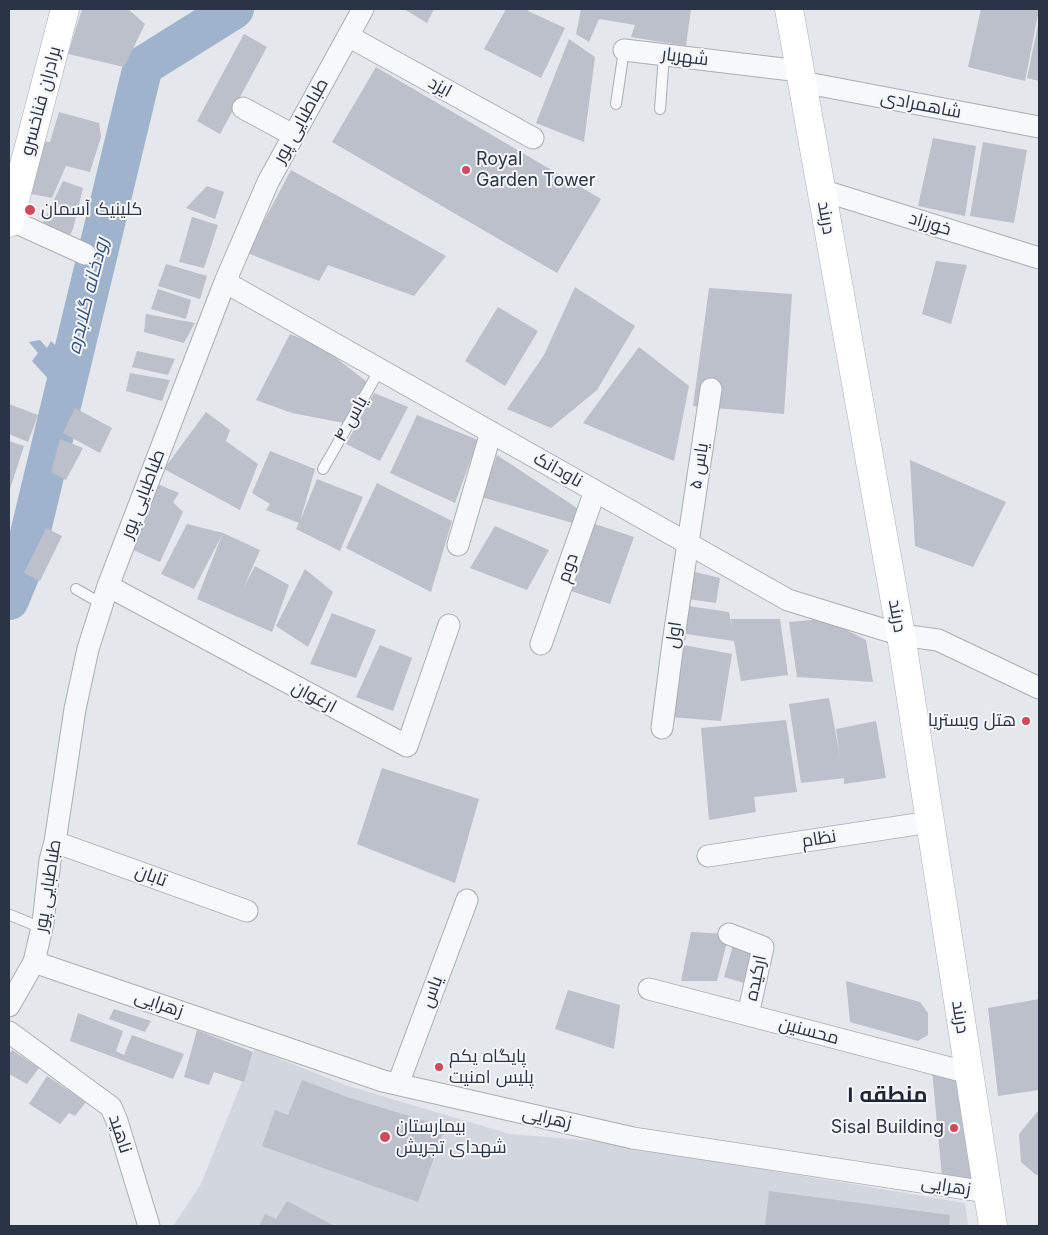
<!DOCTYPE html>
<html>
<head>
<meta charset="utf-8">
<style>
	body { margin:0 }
	#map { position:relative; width:1048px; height:1235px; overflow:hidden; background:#e4e7ec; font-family:Inter,sans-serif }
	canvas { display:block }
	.frame { position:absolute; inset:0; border:10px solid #2b3445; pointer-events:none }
</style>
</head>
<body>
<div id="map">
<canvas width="1048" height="1235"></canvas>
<div class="frame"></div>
</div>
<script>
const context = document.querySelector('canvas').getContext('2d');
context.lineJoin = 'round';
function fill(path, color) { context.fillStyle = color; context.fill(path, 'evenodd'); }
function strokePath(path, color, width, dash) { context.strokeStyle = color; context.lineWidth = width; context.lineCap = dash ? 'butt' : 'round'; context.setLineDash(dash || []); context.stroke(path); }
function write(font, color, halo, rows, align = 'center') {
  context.font = font + ' Inter,Cairo,sans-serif'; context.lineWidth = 4; context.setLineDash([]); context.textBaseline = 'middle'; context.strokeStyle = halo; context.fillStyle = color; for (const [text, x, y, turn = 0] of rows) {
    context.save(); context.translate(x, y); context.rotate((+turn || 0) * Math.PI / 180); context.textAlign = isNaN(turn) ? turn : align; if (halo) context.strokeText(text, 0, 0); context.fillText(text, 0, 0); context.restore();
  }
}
const built = new Path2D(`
	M255,1049L348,1086L510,1134L594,1141L965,1203L968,1226H173L201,1184Z`);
const water = new Path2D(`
	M40,340L47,348L51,341L61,351L51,382L32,361L38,353L29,342Z`);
const river = new Path2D(`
	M9,600L21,571L143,66L234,9`);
const building = new Path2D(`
	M82,9H128L145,24L124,67L68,54Z
	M404,9H434L427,23Z
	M506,9H530L528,11L565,28L541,78L484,49Z
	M581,9H691L686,46L631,37L635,25L599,19L589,42L576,34Z
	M981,9H1039L1025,81L968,67Z
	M1038,25L1039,26V81L1027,78Z
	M244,34L267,47L220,134L197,121Z
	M569,39L595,57L584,142L536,123Z
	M376,67L601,199L557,273L332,142Z
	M59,112L99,123L101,137L90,172L66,166L52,198L21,192L38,141L50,142Z
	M933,138L976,146L965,216L918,206Z
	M983,142L1027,150L1014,223L970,216Z
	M291,170L446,256L414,296L328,265L319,281L247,253Z
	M63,181L83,188L73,229L67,241L40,229Z
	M207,186L224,192L215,219L186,208Z
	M192,217L218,225L204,268L179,262Z
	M936,261L967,265L951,324L922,314Z
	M166,264L207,276L200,299L158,286Z
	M575,287L635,326L597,390L551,428L507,409L544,355Z
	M709,288L792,294L784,414L693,406Z
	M158,289L191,300L186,319L151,309Z
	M498,307L538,331L505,386L465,361Z
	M146,314L195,323L184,343L144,332Z
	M290,334L322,347L367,382L349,424L292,413L256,400Z
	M639,347L689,386L674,461L583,423Z
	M137,351L175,359L168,375L132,367Z
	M130,373L170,380L162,401L126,391Z
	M374,393L408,407L380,461L346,444Z
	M9,404L38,415L28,442L9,434Z
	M75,408L112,428L100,453L63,433Z
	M206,412L230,430L226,441L258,464L240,510L164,469Z
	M417,415L478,440L455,503L390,473Z
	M60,439L83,448L66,480L51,472Z
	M9,441L24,446L9,492Z
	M270,451L315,469L300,521L317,479L363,497L340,551L296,529L299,523L266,510L270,504L252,493Z
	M497,455L577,508L573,523L481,497Z
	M910,460L1006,502L973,567L915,546Z
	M155,483L179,493L173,502L183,512L160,562L131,549Z
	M377,483L452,521L431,592L346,548Z
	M592,523L634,537L610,604L568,590Z
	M187,524L223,533L260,550L243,589L255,566L289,585L272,632L197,599L222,535L194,589L161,574Z
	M495,526L549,550L527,590L470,568Z
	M46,528L62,536L40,581L24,573Z
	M305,569L333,592L308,647L276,626Z
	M691,571L720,578L716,603L688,599Z
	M688,606L729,612L732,628L731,619H780L788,675L741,681L734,641L686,634Z
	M332,613L376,630L356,678L310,664Z
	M825,619L866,640L873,682L797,677L789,622Z
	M678,644L732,654L721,721L671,717Z
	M380,645L412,658L393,711L356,697Z
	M829,698L840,756L836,729L876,721L886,778L844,784V778L801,783L789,704Z
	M786,720L797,792L754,797L756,812L709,820L701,728Z
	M382,768L479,799L455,883L357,844Z
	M691,932L729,934L717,981H681Z
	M735,938L760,943L744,983L724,977Z
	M846,981L920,1002L928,1013V1035L918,1041L850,1022Z
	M568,990L620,1005L614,1049L555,1029Z
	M1039,999V1090L998,1096L988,1008Z
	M114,1009L151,1021L145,1032L109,1019Z
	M78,1013L123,1031L116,1051L124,1055L132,1035L184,1054L173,1079L70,1041Z
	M197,1030L253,1052L244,1082L214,1072L209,1085L184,1077Z
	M12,1050L39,1068L27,1084L9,1074V1054Z
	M932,1070L963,1079L977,1181L942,1177Z
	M47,1076L86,1102L75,1116L69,1113L60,1124L29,1104Z
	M302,1080L350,1098L445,1127L418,1202L262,1146L275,1110L288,1115Z
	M1039,1111V1175H1036L1021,1162L1019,1134L1037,1112Z
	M769,1191L950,1215L949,1226H765Z
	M287,1201L335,1226H259L265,1214L276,1219Z`);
const lane = new Path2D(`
	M616,104L624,50
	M660,109L664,55
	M323,469L380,369
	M76,589L102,604
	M10,915L42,928`);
const street = new Path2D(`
	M348,36L533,138
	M624,50L800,71
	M802,82L1039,127
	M243,108L293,135
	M821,190L1039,258
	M10,220L85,254
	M225,282L788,600L901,635L938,640L1039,688
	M458,545L491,432
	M108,586L407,746L449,625
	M541,644L595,491
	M662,728L673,643L711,389
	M55,842L247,911
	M708,856L930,822
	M729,934L763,947L748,1015
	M34,962L383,1081L633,1138L987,1192
	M649,989L969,1073
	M9,1006L34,962L43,923L50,860L55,842L75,709L88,649L108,586L225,282L268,182L363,9
	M9,1032L111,1107L117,1121L149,1226
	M398,1084L467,900`);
const secondary = new Path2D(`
	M789,9L901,635L993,1226
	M9,223L65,9`);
const markers = [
	[466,170,5,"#d1495b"],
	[30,210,6,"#d1495b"],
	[1026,721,5,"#d1495b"],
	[439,1067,5,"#d1495b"],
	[954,1128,5,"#d1495b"],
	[385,1137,6,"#d1495b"]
];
const streetNames = [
	["شهریار",685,57,7],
	["ایزد",440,87,29],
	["برادران فناخسرو",41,101,-75],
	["شاهمرادی",921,105,11],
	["طباطبایی پور",301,121,-61],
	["دربند",826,218,80],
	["خورزاد",930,224,17],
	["یاس ۴",351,419,-61],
	["یاس ۵",699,466,-81],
	["ناودانک",558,470,29],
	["طباطبایی پور",143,494,-69],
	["دوم",568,568,-71],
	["دربند",897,616,80],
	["اول",674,635,-82],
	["ارغوان",314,697,28],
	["نظام",819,839,-9],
	["تابان",151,876,20],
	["طباطبایی پور",48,886,-81],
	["ارکیده",756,978,-78],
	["یاس",432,992,-70],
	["زهرایی",159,1004,19],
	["دربند",960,1017,81],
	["محسنین",809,1031,15],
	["زهرایی",547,1118,13],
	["ناهید",120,1134,72],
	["زهرایی",946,1186,9]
];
const poiNames = [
	["Royal",476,160],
	["Garden Tower",476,181],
	["کلینیک آسمان",41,210],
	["هتل ویستریا",1016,721,"right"],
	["پایگاه یکم",449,1057],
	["پلیس امنیت",449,1078],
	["بیمارستان",396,1127],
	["شهدای تجریش",396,1148],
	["Sisal Building",944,1128,"right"]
];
const waterNames = [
	["رودخانه گلابدره",88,296,-76]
];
const districtNames = [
	["منطقه ۱",887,1095]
];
fill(built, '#d2d6de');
fill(water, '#9fb4cc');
strokePath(river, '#9fb4cc', 40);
fill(building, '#bbc0ca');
strokePath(lane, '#a9aeb7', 12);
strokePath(street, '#a9aeb7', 23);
strokePath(secondary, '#a9aeb7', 29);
strokePath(lane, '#f7f8fa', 10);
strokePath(street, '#f7f8fa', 21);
strokePath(secondary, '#fff', 28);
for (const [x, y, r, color] of markers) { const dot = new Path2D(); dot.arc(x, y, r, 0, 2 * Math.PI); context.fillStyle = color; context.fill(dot); strokePath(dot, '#f4f6f9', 2); }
write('18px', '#2b3445', '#f4f6f9', streetNames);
write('18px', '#2b3445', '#f4f6f9', poiNames, 'left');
write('italic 19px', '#34527a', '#f4f6f9', waterNames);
write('bold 22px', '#1d2536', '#f4f6f9', districtNames);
</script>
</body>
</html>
